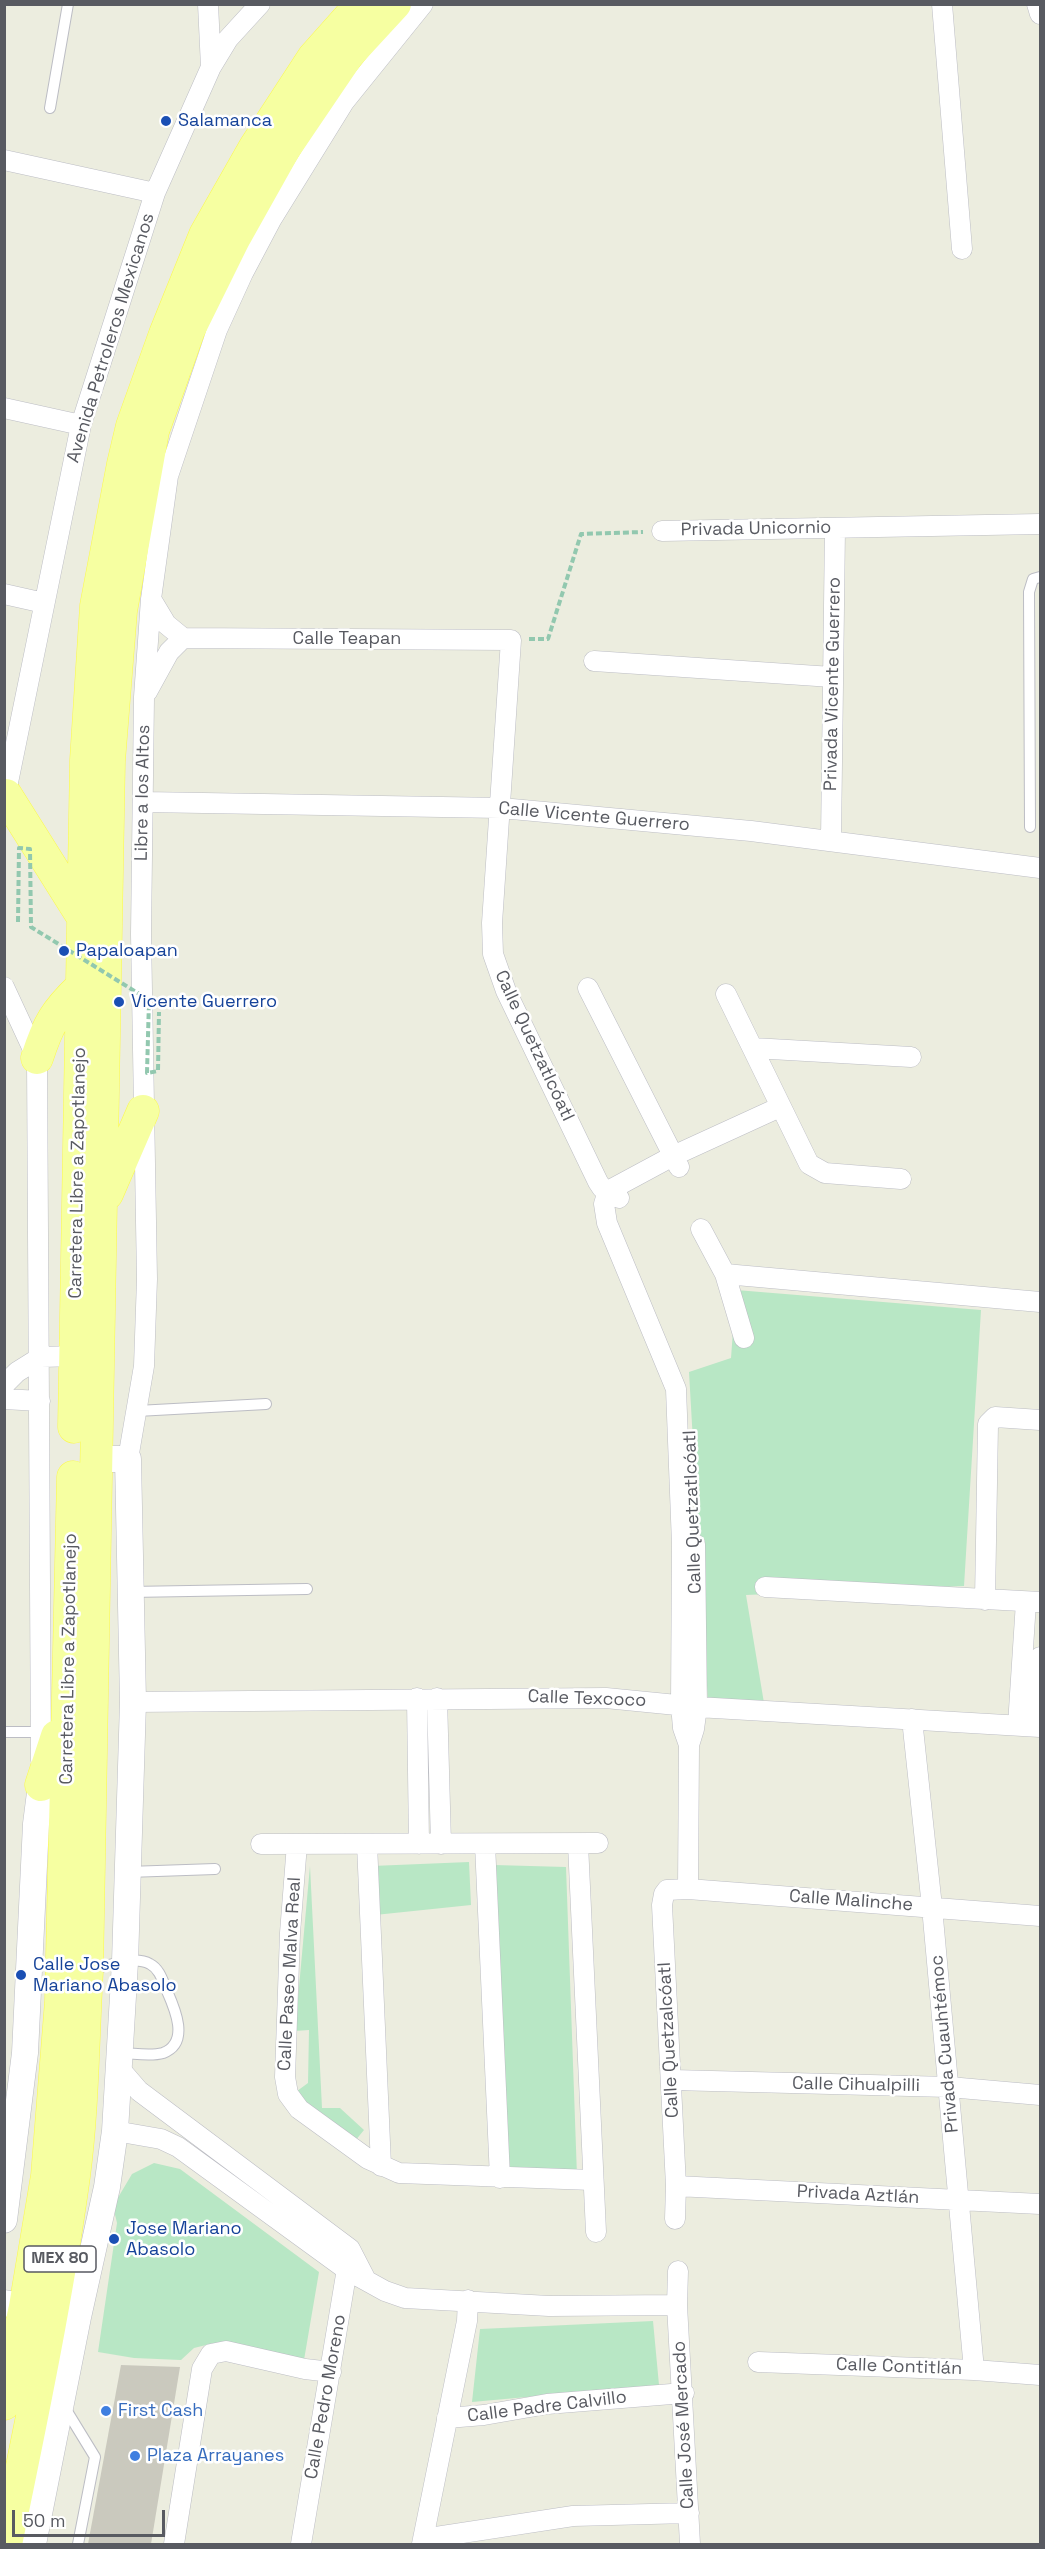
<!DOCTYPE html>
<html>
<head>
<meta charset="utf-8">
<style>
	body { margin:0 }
	#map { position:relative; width:1045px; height:2549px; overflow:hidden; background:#eceddf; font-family:"Space Grotesk",sans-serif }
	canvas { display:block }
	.frame { position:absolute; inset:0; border:6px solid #585a61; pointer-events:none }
	.scale { position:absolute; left:12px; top:2510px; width:153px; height:27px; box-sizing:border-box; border:3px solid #585a61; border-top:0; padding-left:8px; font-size:18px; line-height:21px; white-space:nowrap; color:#585a61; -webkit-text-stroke:4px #fff; paint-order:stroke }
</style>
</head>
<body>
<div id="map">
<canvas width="1045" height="2549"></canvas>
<div class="frame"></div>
<div class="scale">50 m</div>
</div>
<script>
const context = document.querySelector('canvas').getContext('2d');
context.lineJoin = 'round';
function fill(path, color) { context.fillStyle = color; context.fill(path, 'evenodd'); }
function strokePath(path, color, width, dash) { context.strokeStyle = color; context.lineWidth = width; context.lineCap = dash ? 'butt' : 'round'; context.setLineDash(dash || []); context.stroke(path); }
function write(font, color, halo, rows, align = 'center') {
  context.font = font + ' "Space Grotesk",sans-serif'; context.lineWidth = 5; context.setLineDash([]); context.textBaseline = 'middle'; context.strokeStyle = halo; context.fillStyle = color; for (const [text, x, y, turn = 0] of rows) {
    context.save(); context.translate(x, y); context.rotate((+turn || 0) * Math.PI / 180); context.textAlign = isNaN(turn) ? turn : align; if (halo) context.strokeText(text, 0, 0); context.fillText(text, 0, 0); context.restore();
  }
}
const green = new Path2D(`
	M736,1290L981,1310L964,1586L746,1595L765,1709L708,1703L689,1372L731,1358Z
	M469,1862L471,1905L375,1915L372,1866Z
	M494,1865L566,1867L577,2176L503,2174Z
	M310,1866L322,2108H340L364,2130L355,2141L293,2094L308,2083L309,2030L295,2031Z
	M154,2163L180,2169L319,2272L304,2360L214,2343L194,2348L181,2360L134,2358L98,2352L117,2223L113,2206L132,2174Z
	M653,2321L659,2385L472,2402L480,2329Z`);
const building = new Path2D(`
	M121,2365L180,2367L151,2544H88Z`);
const path = new Path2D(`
	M529,639H548L581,534L643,532`);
const service = new Path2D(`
	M50,108L68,4
	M1030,827L1029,592L1033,579L1040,577
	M137,1411L266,1404
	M130,1592L307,1589
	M4,1732H41
	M128,1872L215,1869
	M91,1970C107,1966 134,1955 150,1964C160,1969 163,1982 167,1991C175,2009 190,2043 163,2053C150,2057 133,2053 120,2053
	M65,2408L95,2457L78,2544`);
const minor = new Path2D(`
	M208,4L211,67
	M942,4L962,249
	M1037,4L1040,14
	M4,160L155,193
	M4,408L81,425
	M662,531L1040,524
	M4,594L44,603
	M151,599L166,624L183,638L511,640L492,923L493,954L506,991L598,1182L602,1188L619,1198
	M594,661L832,677
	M147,692L169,652L183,638
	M4,802L81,425L155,193L211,67L228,39L260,4
	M144,802L501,808L751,831L1040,868
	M831,840L835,528
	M4,987L37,1058L41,1760
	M588,988L679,1167
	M726,994L809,1164L825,1173L901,1179
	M753,1048L911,1057
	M701,1229L725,1274L744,1338
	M725,1274L1040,1302
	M4,1385L17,1372L41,1357L76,1356
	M4,1399L40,1401
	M128,1459L144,1366L147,1279L141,934L144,697L151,599L168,476L217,330L243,273L271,220L344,102L423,4
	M765,1587L1040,1602
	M985,1600L988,1424L995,1417L1040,1420
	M417,1698L419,1844
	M437,1698L441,1844
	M133,1702L606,1698L697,1707L1040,1727
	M912,1719L932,1907L974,2370
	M1018,1725L1026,1602
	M1037,1726L1040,1657
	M689,1745L683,1728L681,1705L682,1544L676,1389L607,1223L604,1204L608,1191L673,1156L780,1107
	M261,1844L598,1843
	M297,1844L290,1933L285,2077L288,2094L299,2109L368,2159L399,2173L592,2180
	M367,1844L381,2166
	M485,1844L500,2178
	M578,1844L596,2232
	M688,1889L689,1745L694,1729L697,1707L695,1544
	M120,2069L139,2091L350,2249L366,2280
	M672,2080L949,2087L1040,2095
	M115,2131L161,2139L178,2147L347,2270L385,2291L405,2298L549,2306L677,2305
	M676,2186L1040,2204
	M675,2219L676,2186L662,1905L664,1894L667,1890L688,1889L1040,1916
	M678,2271L677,2305L690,2544
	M758,2362L974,2370L1040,2375
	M447,2418L484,2415L547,2404L684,2393
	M423,2539L573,2516L689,2513
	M174,2544L202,2369L211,2354L226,2351L305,2369L331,2372
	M301,2544L349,2257
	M422,2544L467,2321L468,2300`);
const tertiary = new Path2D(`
	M4,2220L25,2053L36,1824L41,1785
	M4,2303L43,2310
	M33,2544L78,2317L107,2187L115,2131L125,1962L133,1702L128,1459H95`);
const primary = new Path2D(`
	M6,795L82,916
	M37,1058C48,1024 55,1012 81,987
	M107,1194L143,1111
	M74,1427L86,760L96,606L123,464L132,426L165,334L205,235L255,147L313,58L361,4
	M41,1785L57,1736
	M4,2404L25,2307L47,2176L61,2001L73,1477
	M6,2544C31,2423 57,2299 74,2176C83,2108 83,2039 87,1971L109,761L121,611L153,431L189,330L234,239L285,148L348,55L395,4`);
const pathBridge = new Path2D(`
	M18,922L19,848L30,849L31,927L149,1000L147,1073L158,1071L159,1012`);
const markers = [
	[166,121,6,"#1a4fb4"],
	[64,951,6,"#1a4fb4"],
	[119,1002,6,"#1a4fb4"],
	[21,1975,6,"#1a4fb4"],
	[114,2239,6,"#1a4fb4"],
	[106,2411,6,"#3f7fe0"],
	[135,2456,6,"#3f7fe0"]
];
const shields = [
	[60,2259,72]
];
const shieldNames = [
	["MEX 80",60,2259]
];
const transitNames = [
	["Salamanca",178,121],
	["Papaloapan",76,951],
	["Vicente Guerrero",131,1002],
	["Calle Jose",33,1965],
	["Mariano Abasolo",33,1986],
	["Jose Mariano",126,2229],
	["Abasolo",126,2250]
];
const streetNames = [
	["Avenida Petroleros Mexicanos",111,338,-73],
	["Privada Unicornio",756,529,-1],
	["Calle Teapan",347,639],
	["Privada Vicente Guerrero",833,684,-89],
	["Libre a los Altos",143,793,-89],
	["Calle Vicente Guerrero",594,817,5],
	["Calle Quetzatlcóatl",534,1046,65],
	["Carretera Libre a Zapotlanejo",78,1173,-89],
	["Calle Quetzatlcóatl",693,1512,-92],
	["Carretera Libre a Zapotlanejo",69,1659,-89],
	["Calle Texcoco",587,1699,2],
	["Calle Malinche",851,1901,4],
	["Calle Paseo Malva Real",290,1974,-87],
	["Calle Quetzalcóatl",669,2040,-93],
	["Privada Cuauhtémoc",945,2044,-95],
	["Calle Cihualpilli",856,2085,1],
	["Privada Aztlán",858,2195,3],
	["Calle Contitlán",899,2367,2],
	["Calle Pedro Moreno",326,2397,-80],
	["Calle Padre Calvillo",547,2407,-7],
	["Calle José Mercado",684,2425,-93]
];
const shopNames = [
	["First Cash",118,2411],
	["Plaza Arrayanes",147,2456]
];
fill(green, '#b8e7c5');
fill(building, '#cac9be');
strokePath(service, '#bcbdc4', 12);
strokePath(minor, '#bcbdc4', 21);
strokePath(tertiary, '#bcbdc4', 27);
strokePath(primary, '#fcf949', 33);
strokePath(path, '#92c8af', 4, [6, 3]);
strokePath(service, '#fff', 10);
strokePath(minor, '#fff', 20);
strokePath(tertiary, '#fff', 26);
strokePath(primary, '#f6ffa1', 32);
strokePath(pathBridge, '#92c8af', 4, [6, 3]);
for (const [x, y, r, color] of markers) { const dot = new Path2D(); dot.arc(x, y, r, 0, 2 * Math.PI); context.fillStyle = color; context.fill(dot); strokePath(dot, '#fff', 2); }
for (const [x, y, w] of shields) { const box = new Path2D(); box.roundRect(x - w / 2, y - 13, w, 26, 4.5); context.fillStyle = '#fff'; context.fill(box); strokePath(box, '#585a61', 1.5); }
write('bold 16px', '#585a61', null, shieldNames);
write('18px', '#164399', '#fff', transitNames, 'left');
write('18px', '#585a61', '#fff', streetNames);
write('18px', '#366cbe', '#fff', shopNames, 'left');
</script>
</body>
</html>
